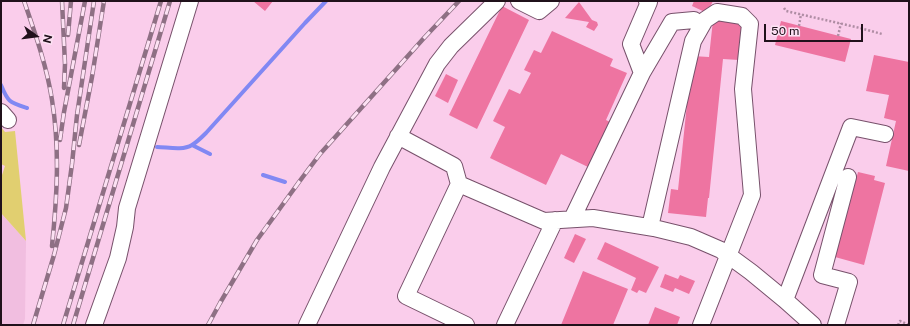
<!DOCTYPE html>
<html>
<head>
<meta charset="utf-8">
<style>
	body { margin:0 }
	#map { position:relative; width:910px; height:326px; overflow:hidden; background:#facdeb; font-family:"Public Sans",sans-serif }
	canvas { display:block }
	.frame { position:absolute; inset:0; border:2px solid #20111b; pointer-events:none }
	.north { position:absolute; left:16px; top:16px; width:40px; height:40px; -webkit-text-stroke:3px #fce1f3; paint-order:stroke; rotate:104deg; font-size:11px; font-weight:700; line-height:16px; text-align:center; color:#20111b }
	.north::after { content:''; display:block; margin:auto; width:14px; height:18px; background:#20111b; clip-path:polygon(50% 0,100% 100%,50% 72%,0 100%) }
	.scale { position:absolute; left:764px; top:24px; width:99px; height:18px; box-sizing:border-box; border:2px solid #20111b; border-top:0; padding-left:5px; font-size:12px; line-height:14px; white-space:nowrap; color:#20111b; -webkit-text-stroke:3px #fce1f3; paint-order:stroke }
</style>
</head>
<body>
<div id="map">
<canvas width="910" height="326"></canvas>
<div class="frame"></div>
<div class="north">N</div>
<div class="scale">50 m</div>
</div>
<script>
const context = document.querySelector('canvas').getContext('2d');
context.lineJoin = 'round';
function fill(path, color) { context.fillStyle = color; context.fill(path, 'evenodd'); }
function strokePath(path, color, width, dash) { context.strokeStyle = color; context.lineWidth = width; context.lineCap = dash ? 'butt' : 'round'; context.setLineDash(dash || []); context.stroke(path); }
const built = new Path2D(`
	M1,213L26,241L25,319L23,325H1Z`);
const green = new Path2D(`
	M1,127L5,132L15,131L26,241L1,213V178L5,166L1,164Z`);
const stream = new Path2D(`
	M1,85C8,102 9,102 27,108
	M192,145L210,154
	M157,147C167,147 182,151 192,145C197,142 202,137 206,133L305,23L326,1
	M263,175L285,182`);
const building = new Path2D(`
	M253,1H273L265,11Z
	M694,1H713L707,13L692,6Z
	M579,2L592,20L597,22L598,25L594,31L586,27L589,22L565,18Z
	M502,6L529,20L477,129L449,115Z
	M713,20L743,23L739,60L723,59L709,198H708L706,217L668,213L671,189L678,190L692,56L709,57Z
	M781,21L851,39L845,62L775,45Z
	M552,31L613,59L610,66L627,73L606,120L610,122L588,167L561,154L546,185L490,158L505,127L493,121L509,89L520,94L531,73L524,70L534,50L541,53Z
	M874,55L909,62V171L886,166L896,121L884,118L889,95L866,91Z
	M446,74L458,80L448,103L435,96Z
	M858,172L875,176L874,180L885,183L864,265L835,257Z
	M575,234L586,239L574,263L564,258Z
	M605,242L659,267L646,293L639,290L637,293L631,290L636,278L597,259Z
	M583,271L628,289L613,325H561Z
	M665,274L678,279L680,275L695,281L689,294L675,288L673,292L660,287Z
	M655,307L680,317L677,325H648Z`);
const path = new Path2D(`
	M784,8L786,11L860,28L882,34
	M799,26L801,14
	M838,36L841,23
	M898,325L900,321L909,325`);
const minor = new Path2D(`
	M519,1L539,11L551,1
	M642,73L672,22L694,20
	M1,112L8,120
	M398,136L454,166L459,184
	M572,219L642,73L631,44L649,2L647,1
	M650,227L693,41L705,20L717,12L742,16L750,24L743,89L752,195L701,325
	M785,300L851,127L885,134
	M94,325L118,258L125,227L127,208L190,1
	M307,325L382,167L437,64L451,46L497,1
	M466,325L406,296L459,184L544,221L593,218L654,228L691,237L721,250L751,272L785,300L813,325
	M505,325L555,220
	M836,325L849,282L822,275L848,177`);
const rail = new Path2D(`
	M24,1C35,33 47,67 52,100C60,149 57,197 52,246
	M62,1L65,64L64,88
	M68,35L71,1
	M60,140L64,112L85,1
	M79,145L92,77L104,1
	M33,325L54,255L66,208L72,164L77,115L94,1
	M63,325L161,1
	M73,325L170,1
	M208,325L220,303L257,240L299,182L320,154L424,38L459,1`);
fill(built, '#f1bee0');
fill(green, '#e1cf70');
strokePath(stream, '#8188f3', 4);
fill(building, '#ee74a1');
strokePath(minor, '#77516b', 18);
strokePath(path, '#af8da4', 2.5, [2, 2]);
strokePath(minor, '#fff', 16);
strokePath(rail, '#8e7084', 4.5);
strokePath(rail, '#fce1f3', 3, [9]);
</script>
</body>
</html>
